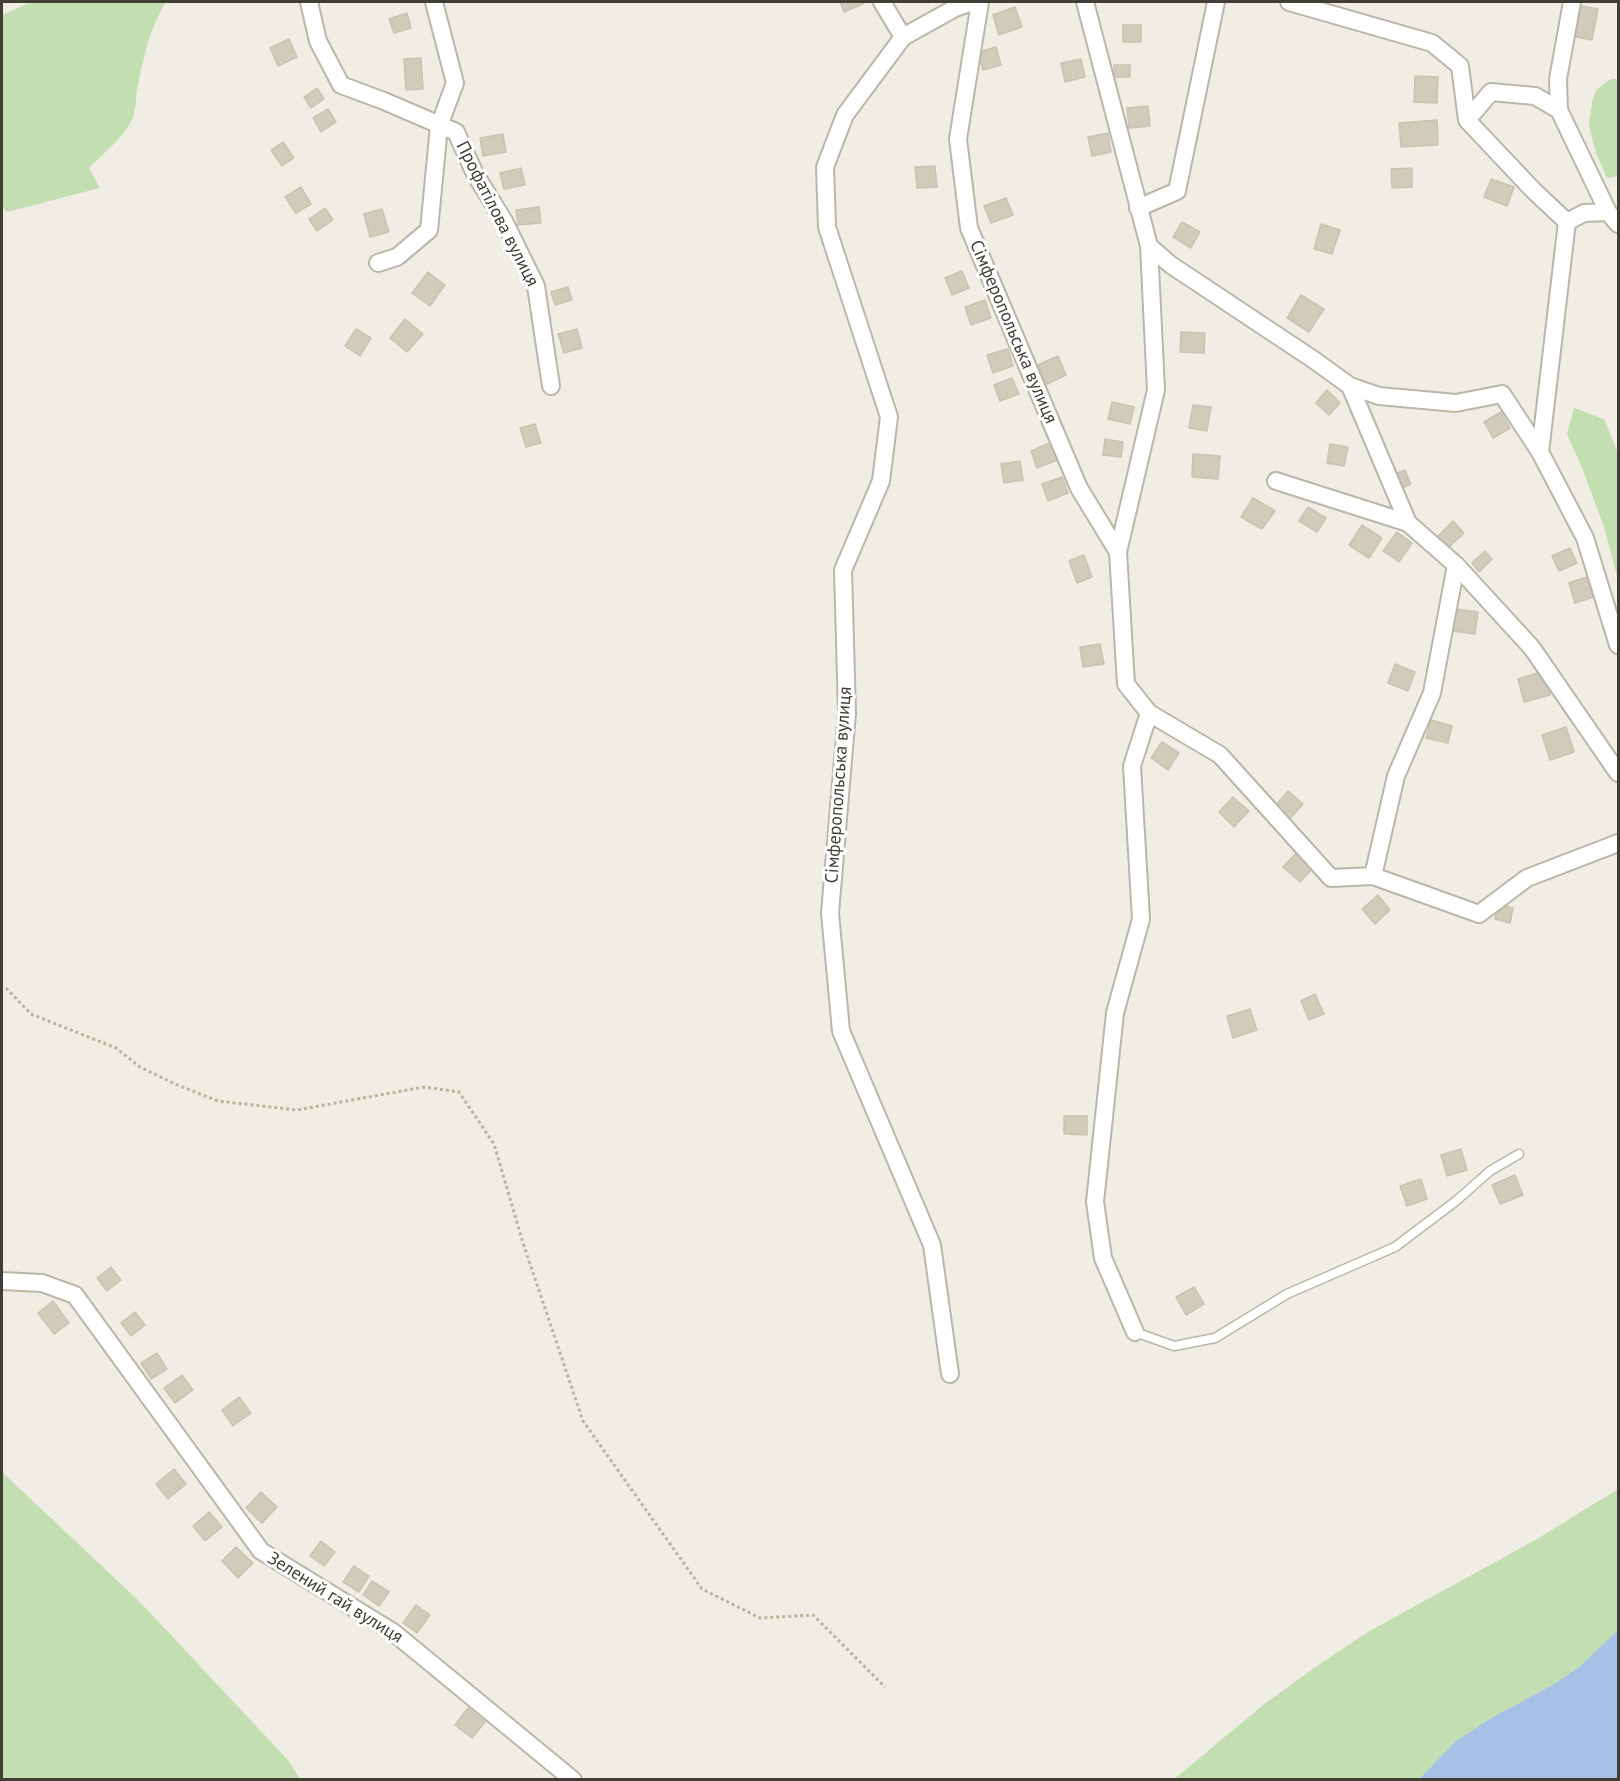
<!DOCTYPE html>
<html>
<head>
<meta charset="utf-8">
<style>
	body { margin:0 }
	#map { position:relative; width:1620px; height:1781px; overflow:hidden; background:#f0eee4; font-family:"PT Sans",sans-serif }
	canvas { display:block }
	.frame { position:absolute; inset:0; border:3px solid #413e35; pointer-events:none }
</style>
</head>
<body>
<div id="map">
<canvas width="1620" height="1781"></canvas>
<div class="frame"></div>
</div>
<script>
const context = document.querySelector('canvas').getContext('2d');
context.lineJoin = 'round';
function fill(path, color) { context.fillStyle = color; context.fill(path, 'evenodd'); }
function strokePath(path, color, width, dash) { context.strokeStyle = color; context.lineWidth = width; context.lineCap = dash ? 'butt' : 'round'; context.setLineDash(dash || []); context.stroke(path); }
function write(font, color, halo, rows, align = 'center') {
  context.font = font + ' "PT Sans",sans-serif'; context.lineWidth = 6; context.setLineDash([]); context.textBaseline = 'middle'; context.strokeStyle = halo; context.fillStyle = color; for (const [text, x, y, turn = 0] of rows) {
    context.save(); context.translate(x, y); context.rotate((+turn || 0) * Math.PI / 180); context.textAlign = isNaN(turn) ? turn : align; if (halo) context.strokeText(text, 0, 0); context.fillText(text, 0, 0); context.restore();
  }
}
const green = new Path2D(`
	M31,2H166C149,29 143,59 137,90C136,98 136,106 134,114C129,133 103,154 89,168L100,188L7,212L2,206V15Z
	M1611,79H1618V176L1607,178L1596,153L1589,125L1592,102L1596,90Z
	M1574,408L1604,419L1618,453V580L1604,527L1583,470L1567,434Z
	M2,1472L139,1601L288,1760L300,1779H2Z
	M1618,1489V1630L1579,1667L1554,1684L1493,1717L1456,1741L1419,1779L1173,1780L1263,1705L1314,1668L1366,1633L1537,1539Z`);
const water = new Path2D(`
	M1618,1630V1779H1419L1456,1741L1493,1717L1554,1684L1579,1667Z`);
const building = new Path2D(`
	M840,2H862L863,4L844,12Z
	M1577,5L1598,9L1592,40L1571,36Z
	M1015,7L1022,27L999,35L993,15Z
	M407,13L411,28L394,33L389,19Z
	M1123,25H1141V42H1123Z
	M289,39L297,57L278,66L270,48Z
	M996,47L1001,65L983,70L978,52Z
	M421,58L423,89L406,90L404,59Z
	M1081,59L1085,77L1065,82L1061,63Z
	M1114,65H1130V77H1114Z
	M1415,76L1438,77L1437,103L1414,102Z
	M317,88L324,99L311,108L304,97Z
	M1148,106L1150,126L1129,128L1127,108Z
	M328,109L336,122L321,132L313,118Z
	M1437,120L1438,145L1401,147L1399,123Z
	M1108,133L1111,152L1092,156L1088,137Z
	M503,134L506,152L483,156L480,138Z
	M283,142L294,158L282,166L271,150Z
	M935,166L937,187L917,188L915,167Z
	M521,168L525,185L504,189L500,173Z
	M1412,168V187L1392,188L1391,169Z
	M1491,179L1514,187L1507,206L1484,197Z
	M301,187L311,204L296,213L285,197Z
	M1006,198L1013,215L991,223L984,206Z
	M539,207L541,223L518,225L516,210Z
	M325,208L333,220L317,231L309,219Z
	M382,209L389,232L370,237L364,214Z
	M1182,222L1200,232L1191,248L1173,237Z
	M1321,224L1340,230L1332,254L1314,249Z
	M962,271L969,288L952,295L945,278Z
	M428,272L445,285L430,306L412,293Z
	M568,287L572,300L555,305L551,292Z
	M1301,295L1324,309L1309,332L1287,318Z
	M985,300L991,318L971,325L965,307Z
	M405,319L423,334L407,352L390,338Z
	M356,329L371,338L360,356L345,346Z
	M577,329L582,348L564,353L558,334Z
	M1181,332L1205,333L1204,353L1180,352Z
	M1008,349L1013,366L993,373L987,355Z
	M1058,356L1066,375L1047,384L1038,365Z
	M1012,378L1019,394L1000,401L994,385Z
	M1327,390L1340,403L1329,415L1316,403Z
	M1112,402L1134,407L1130,424L1108,419Z
	M1193,405L1211,407L1207,431L1189,428Z
	M1501,412L1510,428L1493,438L1484,422Z
	M535,424L541,443L526,447L520,428Z
	M1105,439L1123,442L1121,457L1103,455Z
	M1050,443L1057,460L1037,468L1031,451Z
	M1330,444L1348,447L1344,466L1327,463Z
	M1193,454L1220,456L1218,479L1192,477Z
	M1020,461L1023,480L1004,483L1001,464Z
	M1405,470L1411,484L1398,490L1392,475Z
	M1062,477L1068,493L1048,501L1042,484Z
	M1253,498L1275,511L1262,529L1241,517Z
	M1308,507L1326,518L1317,532L1299,521Z
	M1453,521L1464,533L1448,548L1437,537Z
	M1362,525L1382,538L1369,558L1349,545Z
	M1397,532L1412,543L1399,562L1383,551Z
	M1570,548L1577,563L1559,571L1552,556Z
	M1485,551L1492,559L1479,572L1472,563Z
	M1084,555L1092,577L1077,583L1069,561Z
	M1587,577L1594,597L1575,603L1569,583Z
	M1455,609L1478,612L1475,634L1452,631Z
	M1100,644L1104,664L1083,667L1080,647Z
	M1395,664L1415,672L1408,691L1388,683Z
	M1544,671L1550,695L1524,702L1518,679Z
	M1431,720L1452,726L1448,743L1426,738Z
	M1566,727L1574,752L1550,760L1542,735Z
	M1162,742L1179,753L1168,770L1151,758Z
	M1288,791L1303,804L1288,821L1273,808Z
	M1233,797L1249,811L1234,827L1219,812Z
	M1297,852L1313,868L1300,882L1283,867Z
	M1378,895L1390,910L1375,924L1362,909Z
	M1498,905L1513,908L1510,923L1495,919Z
	M1315,994L1324,1014L1309,1020L1301,1001Z
	M1250,1009L1257,1030L1233,1038L1227,1016Z
	M1064,1116H1087V1135L1064,1134Z
	M1461,1149L1467,1170L1447,1176L1441,1155Z
	M1515,1175L1523,1195L1500,1204L1492,1185Z
	M1421,1179L1427,1199L1407,1206L1400,1186Z
	M111,1267L121,1280L107,1291L97,1278Z
	M1194,1287L1204,1304L1186,1315L1176,1297Z
	M53,1301L69,1323L54,1334L38,1313Z
	M135,1312L145,1325L131,1336L121,1323Z
	M157,1353L167,1369L151,1379L141,1363Z
	M182,1375L193,1390L175,1403L164,1388Z
	M239,1397L251,1413L233,1426L222,1410Z
	M174,1469L186,1484L168,1499L156,1484Z
	M261,1492L277,1507L262,1523L246,1508Z
	M209,1512L222,1527L205,1541L193,1526Z
	M321,1541L335,1552L324,1566L310,1556Z
	M236,1547L253,1563L238,1578L222,1561Z
	M354,1566L369,1576L359,1592L343,1582Z
	M372,1581L389,1592L379,1606L363,1595Z
	M416,1605L430,1615L417,1633L403,1623Z
	M468,1708L485,1722L472,1738L455,1725Z`);
const path = new Path2D(`
	M6,988L31,1014L116,1048L140,1067L175,1084L218,1101L297,1110L424,1087L459,1092L494,1144L523,1243L583,1421L702,1589L760,1618L813,1615L885,1687`);
const lane = new Path2D(`
	M1135,1332L1174,1346L1215,1338L1287,1294L1395,1247L1456,1201L1490,1171L1519,1154`);
const street = new Path2D(`
	M309,2L318,41L341,85L384,101L456,132L475,174L504,221L536,286L551,386
	M882,2L903,37
	M980,2L958,139L969,228L1079,488L1118,552L1126,684L1149,713L1220,755L1331,878L1373,876L1479,914L1527,878L1618,843
	M1085,2L1149,246L1156,390L1118,552
	M1289,2L1432,43L1460,66L1467,120L1533,190L1567,222
	M1572,2L1558,79L1559,110L1608,212L1618,224
	M1467,120L1491,92L1535,96L1559,110
	M1138,208L1177,191L1216,2
	M1608,212L1584,213L1567,222L1540,452L1585,538L1618,645
	M1149,246L1171,265L1314,360L1350,386L1408,523L1456,565L1532,648L1618,773
	M378,263L397,257L429,230L439,126L455,83L434,2
	M1350,386L1379,396L1456,403L1502,394L1540,452
	M1276,481L1408,523
	M1373,876L1396,776L1432,693L1456,565
	M2,1281L42,1283L75,1295L261,1551L393,1632L573,1780
	M1135,1332L1103,1258L1095,1202L1115,1013L1141,919L1132,766L1149,713
	M950,1374L932,1245L841,1031L830,913L847,713L843,570L881,481L889,417L827,227L825,167L845,115L903,37L955,8L973,2`);
const streetNames = [
	["Профатілова вулиця",497,214,63],
	["Сімферопольська вулиця",1013,332,67],
	["Сімферопольська вулиця",839,785,-86],
	["Зелений гай вулиця",335,1598,32]
];
fill(green, '#c3dfb1');
fill(water, '#a7c1e6');
fill(building, '#d0cbbb');
strokePath(building, '#c9c4af', 1.5);
strokePath(lane, '#bab7a8', 11);
strokePath(street, '#bab7a8', 20);
strokePath(path, '#bab49b', 3, [3, 3]);
strokePath(lane, '#fff', 8);
strokePath(street, '#fff', 16);
write('18px', '#413e35', '#fff', streetNames);
</script>
</body>
</html>
